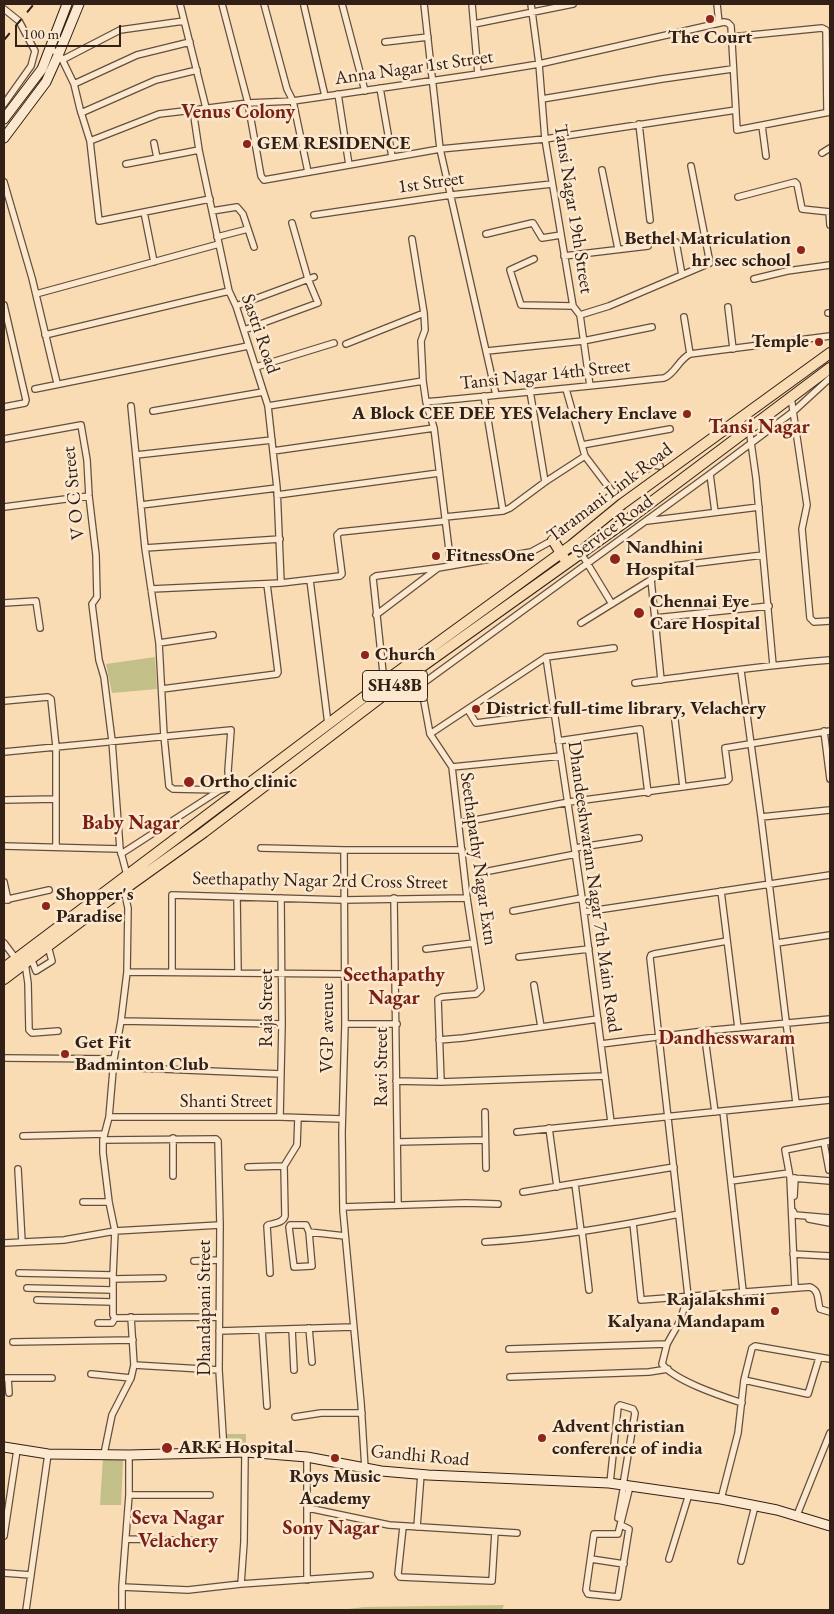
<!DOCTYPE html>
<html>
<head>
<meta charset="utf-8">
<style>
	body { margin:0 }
	#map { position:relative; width:834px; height:1614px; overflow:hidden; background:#f9dcb3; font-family:"EB Garamond",serif }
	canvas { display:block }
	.frame { position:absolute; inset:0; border:5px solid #322016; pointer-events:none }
	.scale { position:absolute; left:15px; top:25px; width:106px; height:22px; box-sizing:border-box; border:2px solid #322016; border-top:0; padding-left:6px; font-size:15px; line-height:18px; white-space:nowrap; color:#322016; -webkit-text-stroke:4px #fbe8ce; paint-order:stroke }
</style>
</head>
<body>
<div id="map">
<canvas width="834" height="1614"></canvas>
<div class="frame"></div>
<div class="scale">100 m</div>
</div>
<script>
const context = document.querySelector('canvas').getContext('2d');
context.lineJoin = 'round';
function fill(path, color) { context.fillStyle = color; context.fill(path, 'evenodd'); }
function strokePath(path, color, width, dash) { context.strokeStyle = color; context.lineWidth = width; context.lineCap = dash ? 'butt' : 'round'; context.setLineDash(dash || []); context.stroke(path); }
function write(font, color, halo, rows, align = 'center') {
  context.font = font + ' "EB Garamond",serif'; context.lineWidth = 5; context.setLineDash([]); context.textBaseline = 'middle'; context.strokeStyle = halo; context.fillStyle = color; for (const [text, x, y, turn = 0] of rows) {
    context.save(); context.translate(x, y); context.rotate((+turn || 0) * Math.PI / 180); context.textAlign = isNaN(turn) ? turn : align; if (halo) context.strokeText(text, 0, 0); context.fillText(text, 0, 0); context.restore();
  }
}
const green = new Path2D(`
	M155,657L157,689L112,693L106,664Z
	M225,1434H246V1446L225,1449Z
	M103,1458L123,1460L121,1505H100Z
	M504,1605L502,1610H340L364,1607Z`);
const street = new Path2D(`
	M180,4L206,108
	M222,4L248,103L261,176L264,180L440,149L545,139L736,110
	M264,4L287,89L293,101L308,172
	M342,4L365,91
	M424,4L440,149L496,395
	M472,4L478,74
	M531,4L539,64L545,139L573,306L580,315L590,386
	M717,4L719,23
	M304,6L325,96
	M4,9L19,21L35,51L31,66L4,104
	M474,24L573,4
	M731,37L822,28L826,30L827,112
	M385,42L428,37
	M49,49L59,53L74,84L80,109L90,141L99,221L210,199
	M62,60L120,30L184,21
	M74,84L137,55L190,42
	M380,88L392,157
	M338,94L349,165
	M542,99L662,79L732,69
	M81,113L156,80L197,70
	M639,124L650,220
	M762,126L766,156
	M90,141L159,114L193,110
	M154,143L157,158
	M822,153L830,148
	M126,164L199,150
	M602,170L618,249
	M4,182L32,278L57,383
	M738,197L795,182L797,184L802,209L830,212
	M212,211L237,207L243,214L248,229L217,237
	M144,212L154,262
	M829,212L830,225
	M314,215L451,195L552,184
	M248,229L254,247
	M486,234L532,223H533L542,238L561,235
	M412,239L424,313L425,330L421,341L423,381L426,402L434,428L451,566
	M676,242L682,275
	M564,256L648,246
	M534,259L510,270L521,305L573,306
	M754,279L787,271L830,265
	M36,294L219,244
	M4,305L26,400L25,403L4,407
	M236,306L314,277
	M728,307L733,349
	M828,313H830
	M580,315L609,306L710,263L691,166
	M684,317L690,354
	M244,330L318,303L308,279L292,223
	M45,335L229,291
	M346,344L424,313
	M487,351L583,341L652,327
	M256,367L334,343
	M35,389L248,346
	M566,389L585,456L613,493
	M530,391L545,482
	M484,396L503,511
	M791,397L807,505L802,529L810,618L814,622L830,621
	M426,402C506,394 585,387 664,378C675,374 679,359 690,354L830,336
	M131,406L145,548L159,643L164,736L169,786L173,789L220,790
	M268,406L423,381
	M153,411L263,392
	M749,428L756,478L773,665
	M4,439L81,425L87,460L89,496L96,555L97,597L92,604L99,660L104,677L112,741L120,849L127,875
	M582,445L670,429
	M273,451L434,428
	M136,455L272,440
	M710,474L715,512
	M277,495L439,473
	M141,505L277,488
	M4,507L89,496
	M445,517L503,511L510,508L545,482L585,456
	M647,521L759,507
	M145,548L280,539
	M581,553L612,604
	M651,579L661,680
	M310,580L328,724
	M281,583L277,488L268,406L236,306L229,291L199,150L193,110L248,103L293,101L478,74L539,64L724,22L728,23L731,26L737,130L830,112
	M151,589L281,583L340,576L342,574L337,535L340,532L445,521
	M4,603L36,601L40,628
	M376,615L438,568L531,552L553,540L577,520L653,465L660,466
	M655,618L769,606
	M581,623L673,566L763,555
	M159,643L213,635
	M546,657L582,898L611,1122
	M741,671L761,817L796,1103
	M410,675L423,696L430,734L452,767L467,898L481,989L476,994L442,997L438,999L441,1082
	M384,682L373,578L376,576L437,568
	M635,683C700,675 765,665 830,660
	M418,687L710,474L794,411L830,378
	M162,689L277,674L278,672L267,584
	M4,701L48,697L51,699L56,747V847
	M468,710L476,723L554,713
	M674,712L683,787
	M824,731L830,779
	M430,734L546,657L614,648
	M558,741L640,729L648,793
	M4,752L231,730L228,771L230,788
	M452,767L561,756
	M4,800L56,799
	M761,817L830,810
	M459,823L569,802L727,781L729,779L725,748L830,731
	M4,846L120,849
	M261,848L344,850H462
	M575,848L639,838
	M344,850L345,1024L342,1133L343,1211L361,1403L365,1469
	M121,854L220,790L230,788L232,789
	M489,871L576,854
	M4,882L8,900
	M124,890L128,908L127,972L121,1021L114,1059L109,1117L103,1140V1153L109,1202L115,1231L113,1275V1315L115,1318L219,1317
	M721,891L738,1028
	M237,897L238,972
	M394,898L398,1205
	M4,900L49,890
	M513,911L582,898
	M584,912L830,875
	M727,941L654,954L651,955L650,958L688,1296L680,1321L667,1344L662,1364C675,1381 721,1396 742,1403
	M4,943L16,959
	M777,943L830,935
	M426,949L474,943
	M519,957L589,949
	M31,958L36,971L52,961L48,946
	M25,963L28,983L29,1030L32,1033L58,1031
	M127,972L344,974
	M172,972V895L343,900L467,898
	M534,985L541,1027
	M121,1021L282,1024
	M345,1024H397
	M704,1031L715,1112
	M439,1040L463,1038L598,1019
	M601,1044L704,1031L830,1019
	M4,1058L114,1059
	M114,1067L281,1074
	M396,1081L441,1082L605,1076
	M723,1111L743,1291
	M485,1112L486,1168
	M109,1117H280L342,1119
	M280,1117L282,1024L281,898
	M549,1128L557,1187
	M517,1132L830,1100
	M23,1136L104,1134
	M173,1138V1176
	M103,1140L216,1139L218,1141L220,1225L219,1370L224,1452
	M397,1142L485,1140
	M824,1143L829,1170
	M248,1167L284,1166
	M18,1169L22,1242
	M793,1178L830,1181
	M731,1181L789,1173
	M575,1184L581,1231
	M523,1192L674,1167
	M794,1196L795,1178
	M83,1202H109
	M343,1207L466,1203L498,1204
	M793,1211L795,1215L830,1218
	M809,1219L830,1223
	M633,1223L641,1300L810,1287C820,1291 817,1300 820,1309L830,1312
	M582,1231L589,1290
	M309,1232L312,1266L294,1267L289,1227L290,1225H306L309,1232L345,1236
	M485,1242C550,1238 615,1227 679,1214
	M4,1243L64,1240L115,1231L220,1225
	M793,1254L830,1256
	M194,1261L219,1260
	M19,1273L113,1275
	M270,1273L267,1226L268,1225C275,1223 283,1223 285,1216L284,1166L297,1145L298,1118
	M113,1279L163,1278
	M27,1288L112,1290
	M795,1288L790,1177L785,1150L830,1141
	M37,1300L112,1302
	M98,1323H112L115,1318
	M309,1328L312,1362
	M292,1329L294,1370
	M262,1330L267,1406
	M219,1331L353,1327
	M13,1342L133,1340
	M509,1349L667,1344
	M134,1365L219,1370
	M91,1374L131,1378
	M510,1377L649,1372L668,1369
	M4,1378H52
	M8,1378L9,1393
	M744,1380L808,1394L819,1358
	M295,1417L321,1413H362
	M104,1454L112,1415L131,1378L134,1365L131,1317
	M610,1483L618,1407L620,1405L633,1409L635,1413L623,1485
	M129,1495H210
	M721,1499L738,1433L744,1380L752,1348L755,1346L830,1359
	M308,1508L389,1525L517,1533
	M797,1515L830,1433
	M618,1518L624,1485
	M621,1525L629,1529L618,1597L588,1594L586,1590L594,1534H618L630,1486
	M403,1527L398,1574L400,1577L492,1581L495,1532
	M417,1527L421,1474
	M4,1536L17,1450
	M127,1539L209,1541
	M591,1559L624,1564
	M669,1559L689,1494
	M741,1561L755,1506
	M4,1573L31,1575
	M307,1580V1457
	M241,1584L244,1542L245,1452
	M122,1587L188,1590L241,1584L370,1575
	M26,1610L48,1454
	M122,1610V1587L129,1495V1455`);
const secondary = new Path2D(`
	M4,119L42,69L67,4
	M4,138L46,82L59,53L79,4
	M4,1447L48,1454L129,1455L245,1452L307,1457L381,1471L428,1475L609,1483L721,1499L777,1510L830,1526`);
const primary = new Path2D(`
	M553,540L564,558
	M4,968L384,682L572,545L622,504L830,353
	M4,979L109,900L204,832L410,675L633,516L830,368`);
const rail = new Path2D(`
	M4,40L34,4`);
const markers = [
	[710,19,5,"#8f2418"],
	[247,144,5,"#8f2418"],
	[801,250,5,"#8f2418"],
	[819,342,5,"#8f2418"],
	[687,414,5,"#8f2418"],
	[436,556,5,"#8f2418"],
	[615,559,6,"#8f2418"],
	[639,613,6,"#8f2418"],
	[365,655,5,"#8f2418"],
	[476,709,5,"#8f2418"],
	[189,782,6,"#8f2418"],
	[46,906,5,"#8f2418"],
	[65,1054,5,"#8f2418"],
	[775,1311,5,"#8f2418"],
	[542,1438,5,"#8f2418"],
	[167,1448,6,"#8f2418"],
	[335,1458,5,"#8f2418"]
];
const shields = [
	[395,686,65]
];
const shieldNames = [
	["SH48B",395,686]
];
const poiNames = [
	["The Court",710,38,"center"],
	["GEM RESIDENCE",257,144],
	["Bethel Matriculation",791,239,"right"],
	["hr sec school",791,261,"right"],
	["Temple",809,342,"right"],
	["A Block CEE DEE YES Velachery Enclave",677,414,"right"],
	["Nandhini",626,548],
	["Hospital",626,570],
	["FitnessOne",446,556],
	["Chennai Eye",650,602],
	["Care Hospital",650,624],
	["Church",375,655],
	["District full-time library, Velachery",486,709],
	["Ortho clinic",200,782],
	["Shopper's",56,895],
	["Paradise",56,917],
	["Get Fit",75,1043],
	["Badminton Club",75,1065],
	["Rajalakshmi",765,1300,"right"],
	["Kalyana Mandapam",765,1322,"right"],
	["Advent christian",552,1427],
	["conference of india",552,1449],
	["ARK Hospital",178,1448],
	["Roys Music",335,1477,"center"],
	["Academy",335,1499,"center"]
];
const streetNames = [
	["Anna Nagar 1st Street",414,68,-8],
	["1st Street",431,183,-8],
	["Tansi Nagar 19th Street",573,209,81],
	["Sastri Road",260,334,71],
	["Tansi Nagar 14th Street",545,375,-6],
	["V O C Street",74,493,-96],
	["Taramani Link Road",610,493,-37],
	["Service Road",613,527,-36],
	["Seethapathy Nagar Extn",478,859,82],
	["Seethapathy Nagar 2rd Cross Street",320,881,1],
	["Dhandeeshwaram Nagar 7th Main Road",594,887,82],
	["Raja Street",267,1008,-90],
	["VGP avenue",328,1028,-90],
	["Ravi Street",382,1067,-90],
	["Shanti Street",226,1102],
	["Dhandapani Street",205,1308,-90],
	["Gandhi Road",420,1456,5]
];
const neighbourhoodNames = [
	["Venus Colony",238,113],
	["Tansi Nagar",759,428],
	["Baby Nagar",131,824],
	["Seethapathy",394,976],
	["Nagar",394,999],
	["Dandhesswaram",727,1039],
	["Seva Nagar",178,1519],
	["Velachery",178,1542],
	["Sony Nagar",331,1529]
];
fill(green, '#c3bf89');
strokePath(street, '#644f3d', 8);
strokePath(secondary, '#322016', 11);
strokePath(primary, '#322016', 12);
strokePath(street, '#fbe8ce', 5.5);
strokePath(secondary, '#fbe8ce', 9);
strokePath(primary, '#f9dcb3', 10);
strokePath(rail, '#322016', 2, [9, 9]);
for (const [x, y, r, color] of markers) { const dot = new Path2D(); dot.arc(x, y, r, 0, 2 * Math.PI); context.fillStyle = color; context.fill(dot); strokePath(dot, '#fbe8ce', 2); }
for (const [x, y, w] of shields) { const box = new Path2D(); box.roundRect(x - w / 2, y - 15.5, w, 31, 4); context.fillStyle = '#fbe8ce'; context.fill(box); strokePath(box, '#322016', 1); }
write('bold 18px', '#322016', null, shieldNames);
write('bold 19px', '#322016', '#fbe8ce', poiNames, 'left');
write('19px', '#322016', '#fbe8ce', streetNames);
write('bold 20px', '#7a1f14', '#fbe8ce', neighbourhoodNames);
</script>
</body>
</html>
